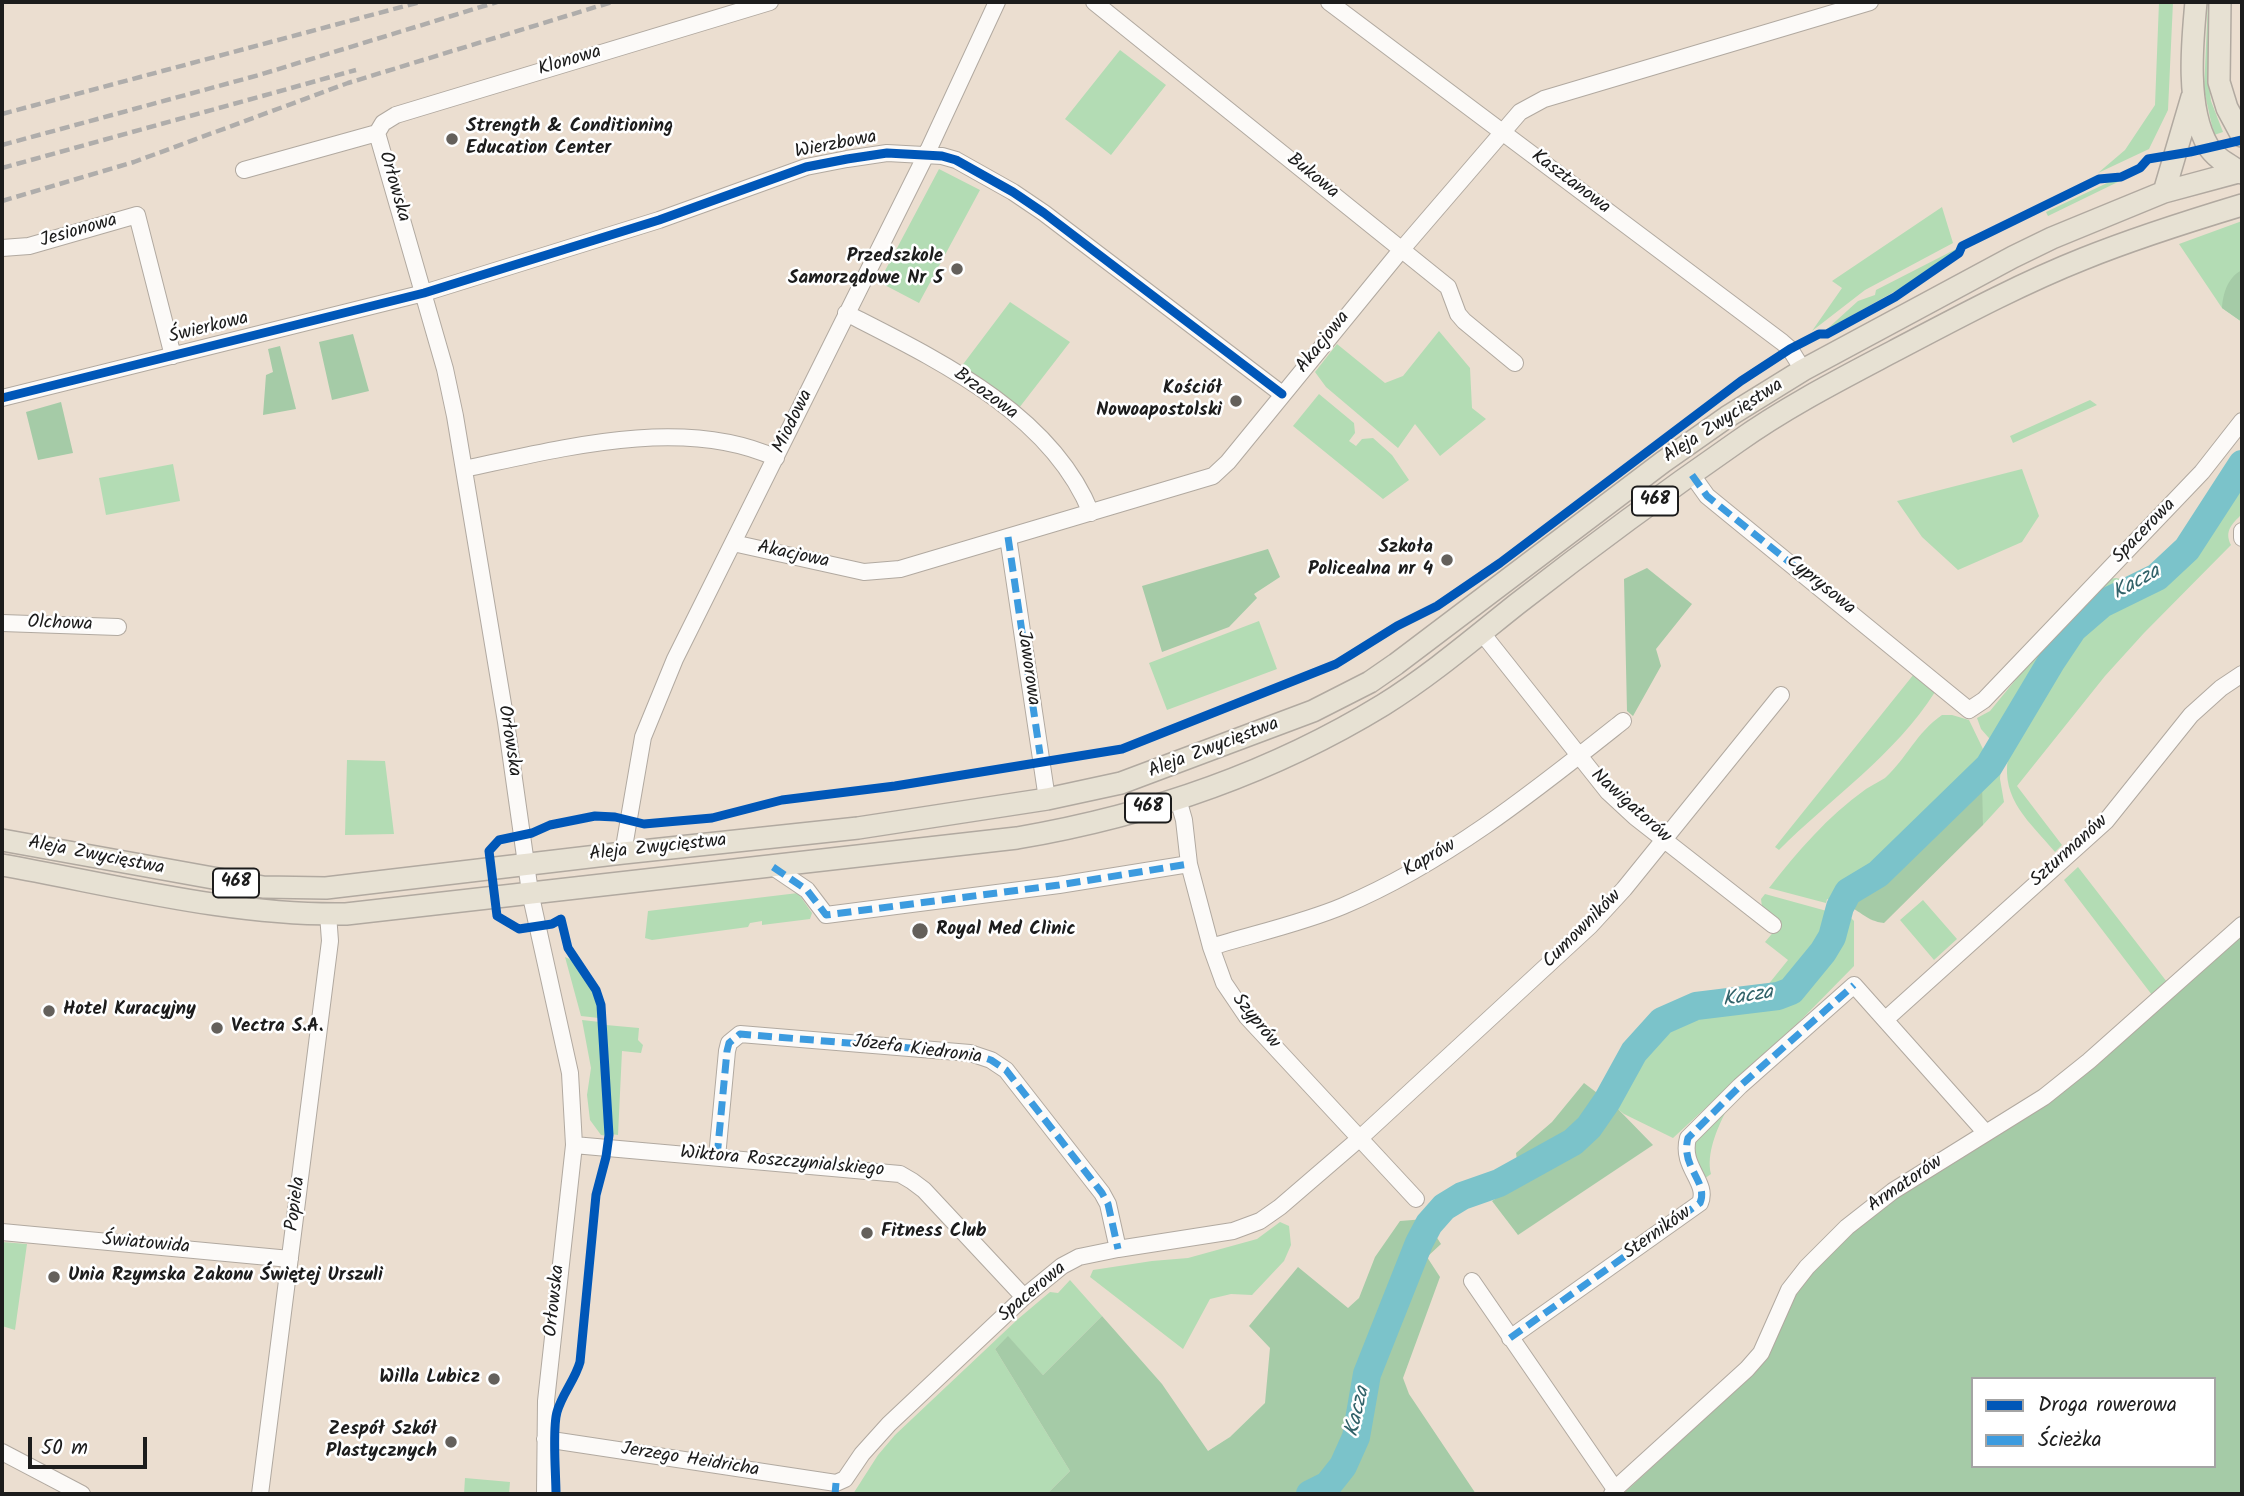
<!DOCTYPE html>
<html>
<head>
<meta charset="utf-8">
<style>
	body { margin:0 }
	#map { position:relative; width:2244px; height:1496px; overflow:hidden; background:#ebded0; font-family:Kalam,sans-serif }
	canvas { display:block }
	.frame { position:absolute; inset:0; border:4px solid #1c1c1c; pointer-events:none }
	.legend { position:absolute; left:1971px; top:1377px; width:245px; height:91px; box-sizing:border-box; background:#fff; border:2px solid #a4a4a4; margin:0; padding:9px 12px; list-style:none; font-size:21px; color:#1c1c1c }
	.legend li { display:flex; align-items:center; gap:14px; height:35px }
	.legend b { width:35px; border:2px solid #a4a4a4 }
	.scale { position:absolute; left:28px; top:1437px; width:119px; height:32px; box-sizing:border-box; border:4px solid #1c1c1c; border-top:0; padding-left:9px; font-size:21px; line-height:24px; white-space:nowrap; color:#1c1c1c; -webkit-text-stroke:5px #fff; paint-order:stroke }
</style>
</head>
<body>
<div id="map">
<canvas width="2244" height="1496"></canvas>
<div class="frame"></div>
<ul class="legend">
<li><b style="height:9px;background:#0057b8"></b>Droga rowerowa</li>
<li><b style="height:9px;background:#3c9bdf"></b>Ścieżka</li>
</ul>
<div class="scale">50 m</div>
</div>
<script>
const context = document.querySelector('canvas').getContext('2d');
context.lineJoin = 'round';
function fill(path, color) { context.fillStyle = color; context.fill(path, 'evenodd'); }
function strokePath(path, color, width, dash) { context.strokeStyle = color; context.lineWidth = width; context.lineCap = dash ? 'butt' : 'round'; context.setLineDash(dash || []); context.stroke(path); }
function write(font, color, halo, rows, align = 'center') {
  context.font = font + ' Kalam,sans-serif'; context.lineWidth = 5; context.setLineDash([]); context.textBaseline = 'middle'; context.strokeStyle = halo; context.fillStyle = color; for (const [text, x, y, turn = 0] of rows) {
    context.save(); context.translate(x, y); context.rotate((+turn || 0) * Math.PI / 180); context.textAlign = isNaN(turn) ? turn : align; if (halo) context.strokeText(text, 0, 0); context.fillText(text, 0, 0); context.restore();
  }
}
const green = new Path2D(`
	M2159,2H2173L2168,110L2149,149L2098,173L2125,150L2155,105Z
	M2208,2H2210L2209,86L2211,101L2223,132L2214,135L2204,90Z
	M1120,50L1166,85L1111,155L1065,119Z
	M939,169L980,190L919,303L879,282Z
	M2124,179L2048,216L2046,212L2107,183Z
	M1942,207L1953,243L1865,290L1812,331L1842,288L1832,281Z
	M2242,221V322L2222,308L2179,244Z
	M1958,248L1959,250L1908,284L1826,330L1858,301L1875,295L1876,290Z
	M1010,302L1070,342L1019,408L961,367Z
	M1439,331L1470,368L1472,408L1486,419L1440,456L1415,424L1398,448L1326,387L1315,372L1337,344L1385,383L1403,376Z
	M1319,394L1354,423L1355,433L1349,441L1356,446L1362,439L1373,438L1392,455L1409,480L1383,499L1293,426Z
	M2090,400L2097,405L2013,443L2010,436Z
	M173,464L180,501L106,515L99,478Z
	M2022,469L2039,516L2022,542L1958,570L1922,537L1897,501Z
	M2242,487V514C2232,524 2224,531 2231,545L2144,633L2105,676L2017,786L2062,845L2055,852C2030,822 2001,800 2008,758L2001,752C2025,712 2057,642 2094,616C2107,607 2124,604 2139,598C2164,587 2203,549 2214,524C2217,516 2219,508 2223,499L2238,493Z
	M2116,578L2130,581L2139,578C2123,590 2103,596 2088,610C2049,644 2025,703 1996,746L1981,729L1977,718L1990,711L2035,656L2109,579Z
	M1259,621L1277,669L1167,710L1149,663Z
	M1914,674L1935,692C1895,755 1831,798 1779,850L1775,847Z
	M1942,715H1952L1969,720L1983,749L1990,753L1959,789L1875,869L1845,889L1839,902L1827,899L1826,903L1769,888C1798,851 1827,817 1866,789C1872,785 1879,782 1885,778C1907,758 1916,733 1942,715Z
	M347,760L385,761L394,834L345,835Z
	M1999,762L2001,764L2000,779L2004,802L1983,825L1979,778L1992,771Z
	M2078,867L2167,982L2152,995L2064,880Z
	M798,893L812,913L810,919L762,925V921L750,923L748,927L652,940L645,938L648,911Z
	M1765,894L1834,913C1825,945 1804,985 1769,995L1763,991L1788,960L1765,942L1781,923L1762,907L1761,899Z
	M1923,900L1957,939L1934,960L1900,920Z
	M1841,915L1850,917L1854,921V966L1802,1019L1673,1138L1624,1114L1610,1103C1628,1079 1654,1034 1681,1021C1698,1013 1720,1015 1739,1012C1753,1009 1768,1000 1781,1003C1811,982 1831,949 1841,915Z
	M565,957C587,965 598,996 599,1018L581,1016Z
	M582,1020L600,1022L608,1136L601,1135L590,1120L587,1095L591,1068Z
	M606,1025L639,1028L638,1040L643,1045L641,1053L622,1051L618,1135L611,1134Z
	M1722,1107L1726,1111C1717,1129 1706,1154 1711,1174L1701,1181L1694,1167L1693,1141Z
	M1280,1222L1289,1226L1291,1245L1284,1261L1252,1295L1231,1294L1210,1299L1183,1349L1090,1277L1093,1270L1152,1261L1188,1258L1257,1239Z
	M2,1242L27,1244L15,1330L2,1326Z
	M1070,1280L1102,1316L1043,1375L1008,1337L995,1349L1070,1471L1047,1494H853L878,1455L895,1435L1018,1319L1050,1292L1058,1293Z
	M465,1478L510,1482L509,1494H464Z`);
const forest = new Path2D(`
	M2242,270V322L2222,308C2223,293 2228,277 2242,270Z
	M353,334L369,391L332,400L319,342Z
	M280,346L296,409L263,415L266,375L273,372L268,349Z
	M61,402L73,453L38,460L26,412Z
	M2242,450V487L2238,493L2223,499L2217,493L2223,476Z
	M1268,549L1280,577L1254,594L1257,598L1229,627L1162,652L1142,586Z
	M1647,568L1692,604L1656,649L1661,666L1633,716L1627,711L1624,579Z
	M1979,778L1982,783L1983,825L1884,923C1866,921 1862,911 1845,905L1852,894L1875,881L1913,847Z
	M2242,933V1494H1623L1757,1370L1772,1348L1782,1322L1797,1292L1816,1267L1866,1217L1994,1135ZM1973,1379H2214V1466H1973Z
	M1584,1083L1617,1108L1653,1145L1518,1235L1492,1201L1520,1183L1516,1153L1552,1122Z
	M1425,1219L1441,1244L1427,1257L1440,1277L1403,1378L1409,1394L1476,1494H1047L1070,1471L995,1349L1008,1336L1043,1375L1102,1316L1162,1384L1208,1451L1230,1437L1265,1403L1270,1348L1249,1326L1298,1267L1348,1308L1359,1298L1375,1257L1400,1221Z`);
const river = new Path2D(`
	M1310,1494L1328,1485L1343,1466L1356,1437L1367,1374L1419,1243L1429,1224L1444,1207L1462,1196L1499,1183L1573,1142L1589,1127L1607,1101L1634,1052L1662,1021L1696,1006L1778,996L1791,991L1823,952L1832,937L1840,907L1848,892L1878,874L1989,766L2051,662L2073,629L2102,604L2157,577L2187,549L2242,464`);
const minor = new Path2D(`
	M1094,2L1448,287L1458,314L1464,321L1515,363
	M1329,2L1782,342L1790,349L1803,370
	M377,133L445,369L455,416L506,722L530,892L570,1073L574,1145L546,1401L545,1494
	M377,133L383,123L396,115L770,2
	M244,170L377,133
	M2,248L29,246L137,215L173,356
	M846,313C936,359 1051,413 1091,513
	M2,398L424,293L659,220L806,167L847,159L887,153L942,156L956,160L1013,192L1044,213L1282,394
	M464,469C559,449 683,415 776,458
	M1692,475L1707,496L1969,710L1984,700L2202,472L2242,421
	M2242,531V538
	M1008,537L1047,799
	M733,543L864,572L900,569L1213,476L1228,462L1397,255L1520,112L1544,99L1870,2
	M2,623L118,627
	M1482,633L1608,792L1635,817L1773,925
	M1178,799L1184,820L1189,864L1211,947L1224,983L1247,1017L1416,1199
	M623,853L643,737L675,659L926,155L997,2
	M773,867L807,890L826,915L1059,885L1189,864
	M1211,947C1253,934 1303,923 1343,906C1447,862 1536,790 1623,721
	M1886,1019L2106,821L2191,715L2221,688L2242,674
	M574,1145L900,1174L912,1181L924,1190L1024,1297
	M717,1157L727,1051L729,1043L740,1034L970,1053L991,1060L1006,1070L1102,1193L1108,1204L1118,1249
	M2,1232L290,1259
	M1472,1281L1615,1489
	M1510,1338L1700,1203C1709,1182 1680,1167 1688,1138L1740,1086L1854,985L1985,1132
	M545,1439L836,1483
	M2,1452L82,1494
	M836,1483L845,1479L862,1454L889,1424L1024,1297L1062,1266L1079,1257L1118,1249L1233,1231L1260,1221L1280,1207L1359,1139L1590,926L1624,889L1781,695
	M260,1494L330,941L328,914
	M1612,1494L1615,1489L1747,1369L1761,1353L1789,1290L1807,1267L1847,1227L1893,1191L2044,1097L2089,1061L2242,925`);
const major = new Path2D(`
	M2196,2C2192,44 2186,108 2208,146C2216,159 2230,165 2242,173
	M2220,2L2219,82L2227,108L2242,136
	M2164,192L2192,97
	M2,840L263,887L326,888L623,853L858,828L1047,799L1121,783L1313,711L1370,682L1396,664L1663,462L1727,417L1803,370L2013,257L2052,238L2164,192L2242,171
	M2,865C115,885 230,916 346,914L1017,838C1146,816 1270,774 1383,705C1431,675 1473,639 1517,604C1589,548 1662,494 1737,442C1786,407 1841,379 1894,351C1955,319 2020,284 2083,259C2135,238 2189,221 2242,205`);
const rail = new Path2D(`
	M2,114L420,2
	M2,145L259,75L497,2
	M2,168L356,70
	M2,201L134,162L348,83L612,2`);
const quiet = new Path2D(`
	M1692,475L1707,496L1823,589
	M1008,537L1040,754
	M773,867L807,890L826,915L1059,885L1189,864
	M717,1157L727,1051L729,1043L740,1034L970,1053L991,1060L1006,1070L1102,1193L1108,1204L1118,1249
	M1510,1338L1700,1203C1709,1182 1680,1167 1688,1138L1740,1086L1854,985
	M835,1494L836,1483`);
const cycleway = new Path2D(`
	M2,398L424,293L659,220L806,167L847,159L887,153L942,156L956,160L1013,192L1044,213L1282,394
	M556,1494C556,1474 552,1429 557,1412C562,1394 575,1380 580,1362L596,1195L606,1157L609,1135L601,1005L596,990L568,948L561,919L552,924L519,929L497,916L489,851L499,840L532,833L550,825L595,816L615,817L644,824L712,818L782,800L895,786L1122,749L1336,664L1397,626L1437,606L1500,563L1741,381L1790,349L1819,334H1827L1895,297L1959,253L1962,246L2099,179L2121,177L2140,168L2148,159L2190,152L2242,140`);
const markers = [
	[452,139,7,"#64605b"],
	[957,269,7,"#64605b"],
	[1236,401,7,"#64605b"],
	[1447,560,7,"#64605b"],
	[920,931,9,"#64605b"],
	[49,1011,7,"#64605b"],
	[217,1028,7,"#64605b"],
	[867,1233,7,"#64605b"],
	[54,1277,7,"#64605b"],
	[494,1379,7,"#64605b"],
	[451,1442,7,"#64605b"]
];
const shields = [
	[1655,501,46],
	[1148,808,46],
	[236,883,46]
];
const shieldNames = [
	["468",1655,501],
	["468",1148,808],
	["468",236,883]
];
const streetNames = [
	["Klonowa",570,62,-17],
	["Wierzbowa",836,146,-11],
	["Bukowa",1312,177,39],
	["Kasztanowa",1570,183,37],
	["Orłowska",393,187,74],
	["Jesionowa",79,232,-16],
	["Świerkowa",209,329,-14],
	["Akacjowa",1324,343,-51],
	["Brzozowa",985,395,36],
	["Miodowa",794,422,-64],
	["Aleja Zwycięstwa",1724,422,-33],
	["Spacerowa",2145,532,-46],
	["Akacjowa",793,556,12],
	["Cyprysowa",1820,586,39],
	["Olchowa",60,625,2],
	["Jaworowa",1027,668,82],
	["Orłowska",508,741,81],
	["Aleja Zwycięstwa",1214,749,-21],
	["Nawigatorów",1630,807,42],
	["Aleja Zwycięstwa",658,849,-6],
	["Szturmanów",2070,852,-42],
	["Aleja Zwycięstwa",96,857,11],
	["Kaprów",1430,859,-30],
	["Cumowników",1583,930,-45],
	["Szyprów",1255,1022,51],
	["Józefa Kiedronia",917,1051,7],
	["Wiktora Roszczynialskiego",782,1163,5],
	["Armatorów",1906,1185,-34],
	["Popiela",297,1204,-83],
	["Sterników",1658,1234,-35],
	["Światowida",146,1245,5],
	["Spacerowa",1033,1293,-40],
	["Orłowska",556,1301,-84],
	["Jerzego Heidricha",690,1461,9]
];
const poiNames = [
	["Strength & Conditioning",466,128],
	["Education Center",466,150],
	["Przedszkole",943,258,"right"],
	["Samorządowe Nr 5",943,280,"right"],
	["Kościół",1222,390,"right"],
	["Nowoapostolski",1222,412,"right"],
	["Szkoła",1433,549,"right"],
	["Policealna nr 4",1433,571,"right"],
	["Royal Med Clinic",936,931],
	["Hotel Kuracyjny",63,1011],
	["Vectra S.A.",231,1028],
	["Fitness Club",881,1233],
	["Unia Rzymska Zakonu Świętej Urszuli",68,1277],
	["Willa Lubicz",480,1379,"right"],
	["Zespół Szkół",437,1431,"right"],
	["Plastycznych",437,1453,"right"]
];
const waterNames = [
	["Kacza",2137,584,-29],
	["Kacza",1748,998,-9],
	["Kacza",1359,1412,-77]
];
fill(green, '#b3dcb4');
fill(forest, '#a5cba7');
strokePath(river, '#7bc3ca', 28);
strokePath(minor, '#b1a9a0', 18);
strokePath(major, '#b1a9a0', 24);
strokePath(minor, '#fcfaf8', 16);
strokePath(major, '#e7e1d3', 21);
strokePath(rail, '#afadab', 4.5, [10, 5]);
strokePath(quiet, '#3c9bdf', 7, [14, 7]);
strokePath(cycleway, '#0057b8', 9);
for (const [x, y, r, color] of markers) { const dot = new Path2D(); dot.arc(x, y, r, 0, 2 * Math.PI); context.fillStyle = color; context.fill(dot); strokePath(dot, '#fff', 2.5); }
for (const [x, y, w] of shields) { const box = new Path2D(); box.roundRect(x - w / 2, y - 14.5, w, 29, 5); context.fillStyle = '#fff'; context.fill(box); strokePath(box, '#1c1c1c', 2); }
write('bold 18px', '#1c1c1c', null, shieldNames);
write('19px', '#1c1c1c', '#fff', streetNames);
write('bold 19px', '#1c1c1c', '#fff', poiNames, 'left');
write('italic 21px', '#316269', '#fff', waterNames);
</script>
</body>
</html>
